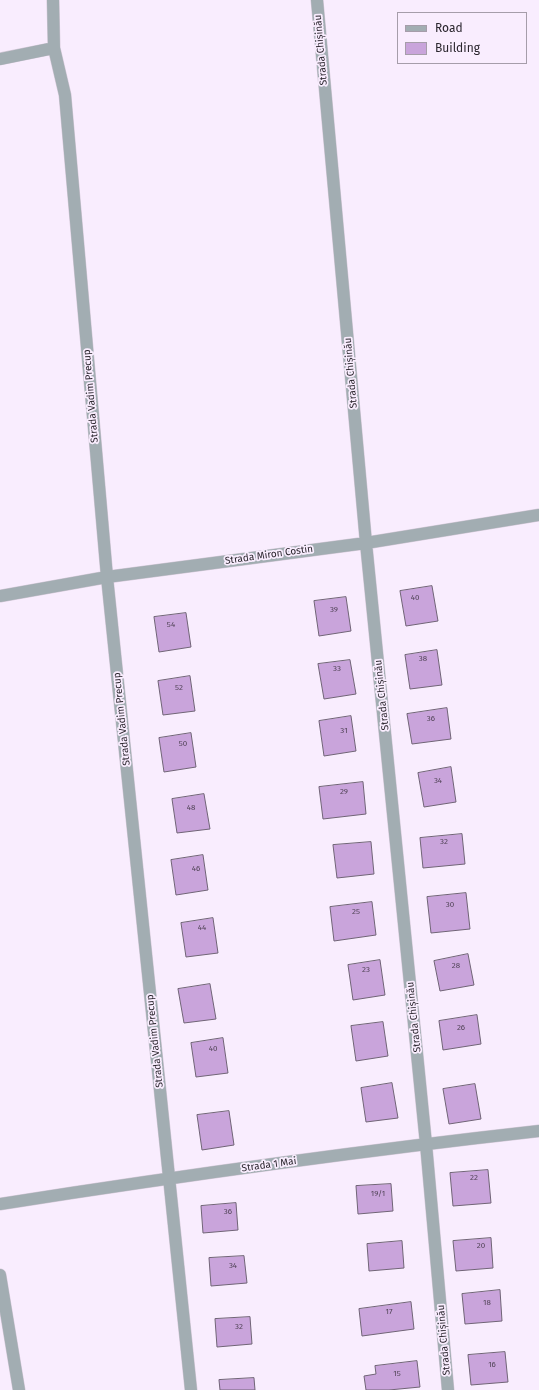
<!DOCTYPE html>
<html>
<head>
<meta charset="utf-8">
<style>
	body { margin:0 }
	#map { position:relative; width:539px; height:1390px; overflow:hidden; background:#f9edfe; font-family:"Fira Sans",sans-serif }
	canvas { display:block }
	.legend { position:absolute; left:397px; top:12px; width:130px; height:52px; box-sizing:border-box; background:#f9edfe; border:1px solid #a69daa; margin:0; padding:5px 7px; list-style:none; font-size:12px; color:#2a252d }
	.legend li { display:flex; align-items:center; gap:8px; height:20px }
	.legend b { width:20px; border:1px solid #a69daa }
</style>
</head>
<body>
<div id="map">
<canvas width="539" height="1390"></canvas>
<ul class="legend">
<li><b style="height:5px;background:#a2adb2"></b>Road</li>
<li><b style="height:11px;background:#c9a4db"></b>Building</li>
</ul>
</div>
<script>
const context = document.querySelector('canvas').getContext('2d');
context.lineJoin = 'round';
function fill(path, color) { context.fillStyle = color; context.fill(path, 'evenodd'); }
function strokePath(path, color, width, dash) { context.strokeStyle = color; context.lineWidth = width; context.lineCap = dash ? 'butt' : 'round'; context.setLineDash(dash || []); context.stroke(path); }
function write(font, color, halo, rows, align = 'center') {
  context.font = font + ' "Fira Sans",sans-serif'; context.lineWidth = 3.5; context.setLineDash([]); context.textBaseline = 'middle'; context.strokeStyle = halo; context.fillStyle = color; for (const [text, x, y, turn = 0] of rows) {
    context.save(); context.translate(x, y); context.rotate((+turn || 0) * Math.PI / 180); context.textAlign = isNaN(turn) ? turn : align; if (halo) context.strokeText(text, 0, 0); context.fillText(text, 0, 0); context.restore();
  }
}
const building = new Path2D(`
	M432,586L438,621L406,626L400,591Z
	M346,597L351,631L319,636L314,601Z
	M186,613L191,647L159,652L154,617Z
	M437,650L442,685L410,689L405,655Z
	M350,660L356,694L324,699L318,664Z
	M190,676L195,711L163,715L158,681Z
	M447,708L451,739L412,744L407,714Z
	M351,716L356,751L324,756L319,721Z
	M191,733L196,767L164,772L159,738Z
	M451,767L456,802L424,807L418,773Z
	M363,782L366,814L323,819L319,787Z
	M204,794L210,829L177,833L172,799Z
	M462,834L465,864L423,868L420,838Z
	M371,842L374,874L337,878L333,845Z
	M203,855L208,890L176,895L171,860Z
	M466,893L470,929L431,933L427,897Z
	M372,902L376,935L334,941L330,907Z
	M213,918L218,953L186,957L181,923Z
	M468,954L474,985L440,991L434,961Z
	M380,960L385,995L353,1000L348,965Z
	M210,984L216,1019L184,1023L178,989Z
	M477,1015L481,1044L443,1050L439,1021Z
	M383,1022L388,1056L356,1061L351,1026Z
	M223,1038L228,1073L196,1077L191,1043Z
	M392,1083L398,1118L366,1122L361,1088Z
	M475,1084L481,1119L449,1124L443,1089Z
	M229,1111L234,1145L202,1150L197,1115Z
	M488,1170L491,1203L453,1206L450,1173Z
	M391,1184L393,1211L358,1214L356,1186Z
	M236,1203L238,1230L203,1233L201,1206Z
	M491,1238L493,1268L456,1271L453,1241Z
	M402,1241L404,1268L369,1271L367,1244Z
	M244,1256L247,1283L211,1286L209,1258Z
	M500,1290L502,1321L465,1324L462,1294Z
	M411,1302L414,1329L362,1336L359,1309Z
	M250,1317L252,1344L217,1347L215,1319Z
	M505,1352L508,1382L471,1385L468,1355Z
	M417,1361L420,1387L389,1390H366L364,1376L376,1374L375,1366Z
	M254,1378L255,1390H220L219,1380Z`);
const minor = new Path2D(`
	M53,0L54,48L65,95L107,577L191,1390
	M317,0L366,543L426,1144L448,1390
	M0,59L54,48
	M0,596L107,577L366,543L539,515
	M0,1204C179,1176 359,1151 539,1131
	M0,1275L19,1390`);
const numberNames = [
	["40",415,598],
	["39",334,610],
	["54",171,625],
	["38",423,659],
	["33",337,669],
	["52",179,688],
	["36",431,719],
	["31",344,731],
	["50",183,744],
	["34",438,781],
	["29",344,792],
	["48",191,808],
	["32",444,842],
	["46",196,869],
	["30",450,905],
	["25",356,912],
	["44",202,928],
	["28",456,966],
	["23",366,970],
	["26",461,1028],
	["40",213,1049],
	["22",474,1178],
	["19/1",378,1194],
	["36",228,1212],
	["20",481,1246],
	["34",233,1266],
	["18",487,1303],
	["17",389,1312],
	["32",239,1327],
	["16",492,1365],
	["15",397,1374]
];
const streetNames = [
	["Strada Chișinău",321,50,-95],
	["Strada Chișinău",351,373,-95],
	["Strada Vadim Precup",91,396,-95],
	["Strada Miron Costin",269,555,-8],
	["Strada Chișinău",382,695,-96],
	["Strada Vadim Precup",122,719,-96],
	["Strada Chișinău",414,1017,-96],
	["Strada Vadim Precup",155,1041,-96],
	["Strada 1 Mai",269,1165,-8],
	["Strada Chișinău",444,1340,-95]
];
fill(building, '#c9a4db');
strokePath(building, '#706476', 1);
strokePath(minor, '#d4c9d8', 13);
strokePath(minor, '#a2adb2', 12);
write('8px', '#524558', null, numberNames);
write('10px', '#2a252d', '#f9edfe', streetNames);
</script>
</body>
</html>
